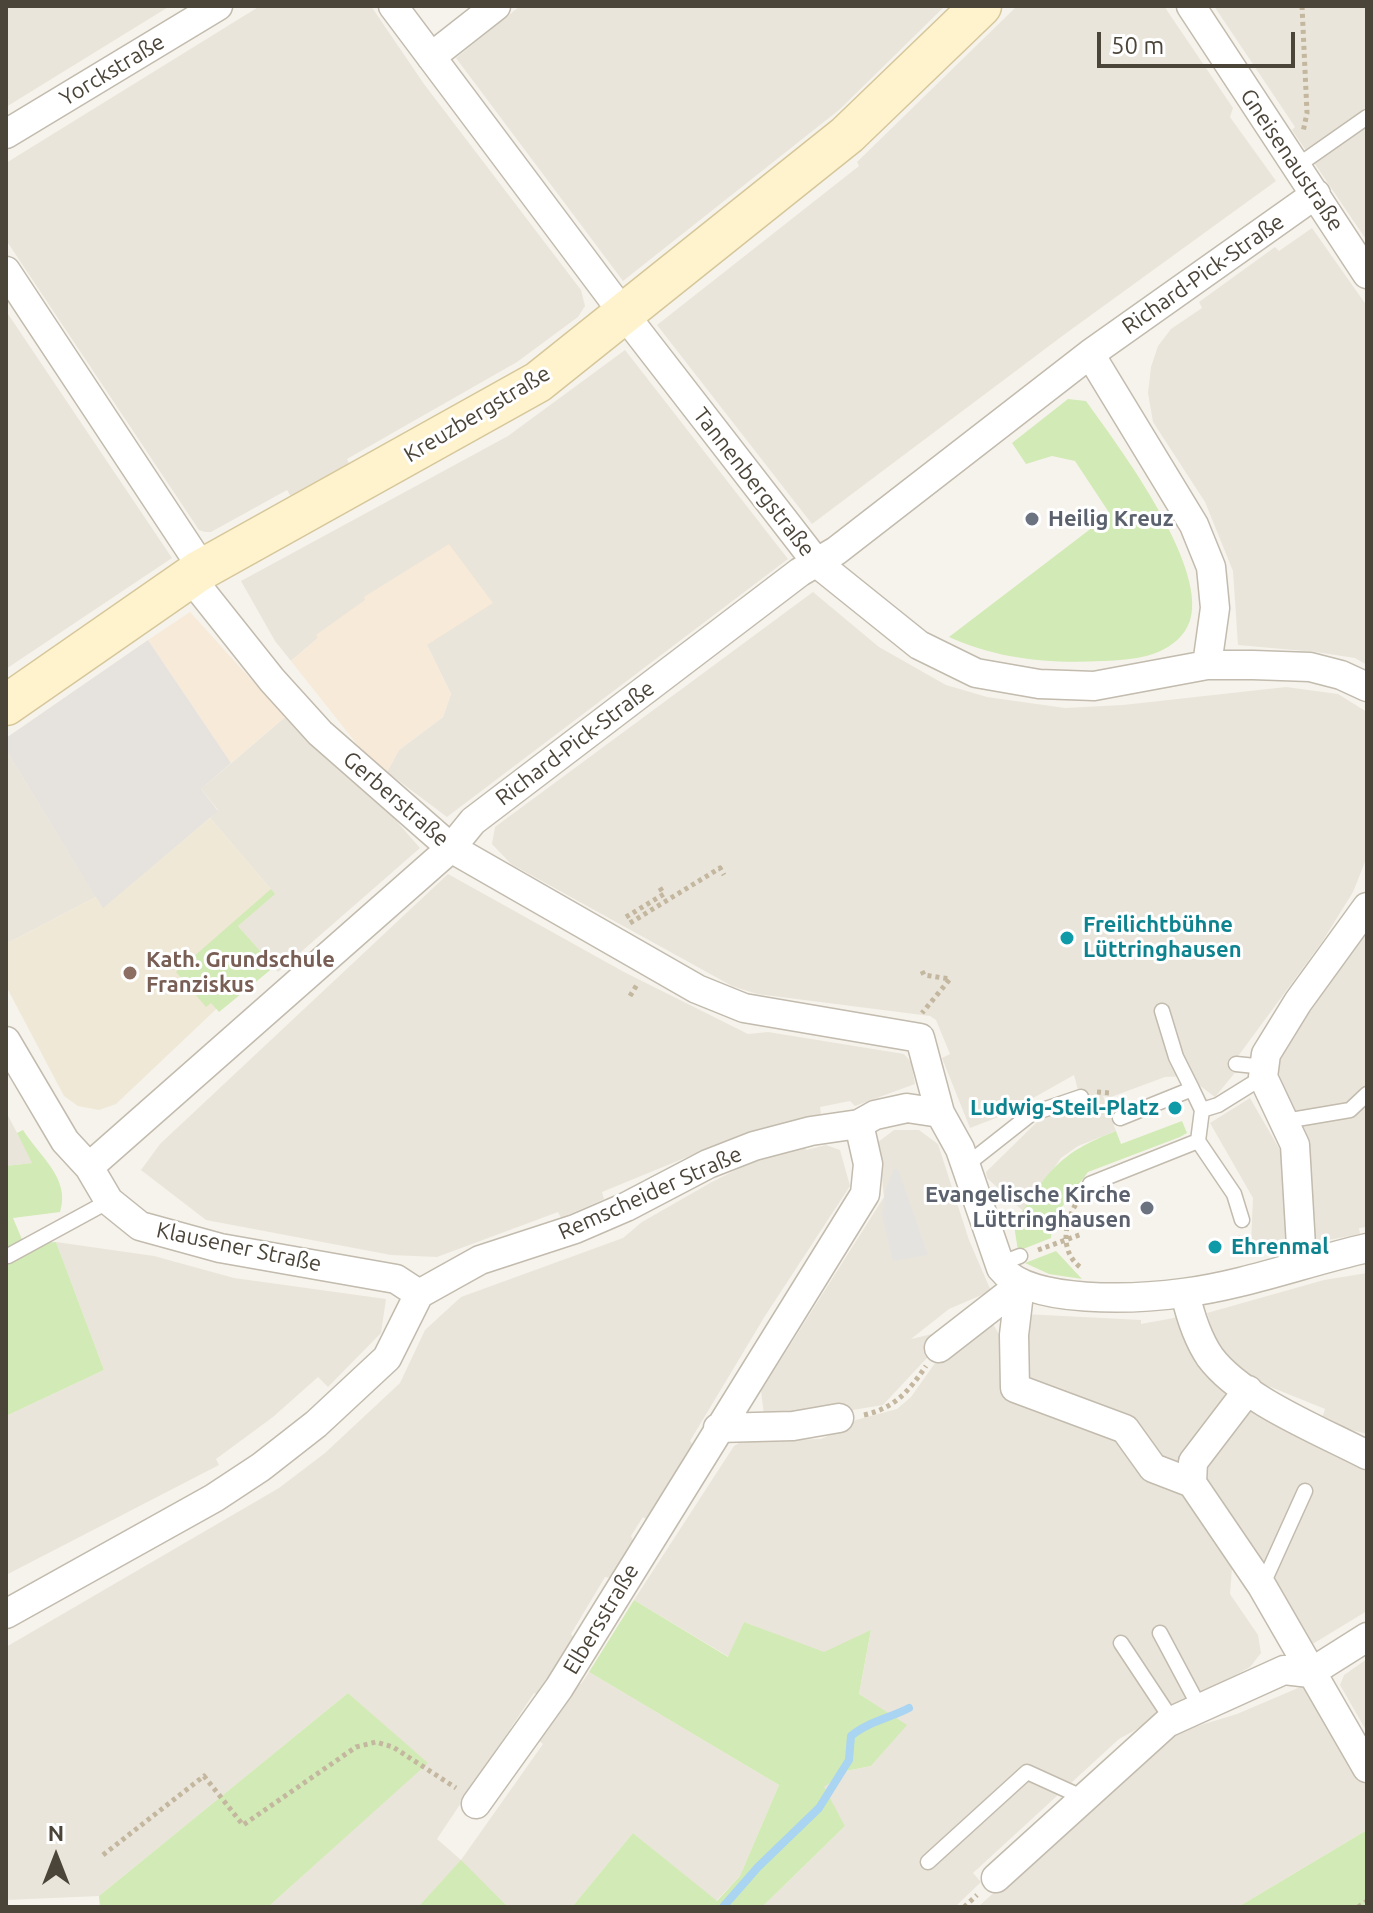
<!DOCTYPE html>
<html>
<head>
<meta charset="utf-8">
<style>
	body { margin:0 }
	#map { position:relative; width:1373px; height:1913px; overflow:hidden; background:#f6f3ec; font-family:Ubuntu,sans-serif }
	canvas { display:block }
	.frame { position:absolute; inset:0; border:8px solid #4b4439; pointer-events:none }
	.north { position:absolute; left:16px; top:1817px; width:80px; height:80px; -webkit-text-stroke:6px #fff; paint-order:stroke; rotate:0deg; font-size:22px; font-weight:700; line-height:32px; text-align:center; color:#4b4439 }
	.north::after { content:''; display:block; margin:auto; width:28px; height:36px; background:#4b4439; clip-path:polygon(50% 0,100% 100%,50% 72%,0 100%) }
	.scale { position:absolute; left:1097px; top:32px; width:198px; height:36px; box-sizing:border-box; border:4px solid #4b4439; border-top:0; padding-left:10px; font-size:24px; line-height:28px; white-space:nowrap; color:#4b4439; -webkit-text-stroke:6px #fff; paint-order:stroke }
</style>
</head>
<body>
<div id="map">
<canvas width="1373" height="1913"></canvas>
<div class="frame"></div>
<div class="north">N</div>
<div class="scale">50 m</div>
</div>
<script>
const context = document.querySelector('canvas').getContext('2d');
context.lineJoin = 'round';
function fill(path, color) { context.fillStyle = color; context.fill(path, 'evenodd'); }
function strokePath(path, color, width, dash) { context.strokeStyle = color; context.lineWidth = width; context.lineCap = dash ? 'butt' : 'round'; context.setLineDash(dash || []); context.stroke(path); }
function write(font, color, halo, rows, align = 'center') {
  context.font = font + ' Ubuntu,sans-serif'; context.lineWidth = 6; context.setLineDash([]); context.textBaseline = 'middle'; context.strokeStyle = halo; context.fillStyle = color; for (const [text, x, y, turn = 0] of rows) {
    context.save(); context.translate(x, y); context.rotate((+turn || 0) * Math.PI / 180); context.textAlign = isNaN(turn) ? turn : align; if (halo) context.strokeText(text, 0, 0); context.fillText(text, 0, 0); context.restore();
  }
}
const residential = new Path2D(`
	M6,6H170L6,107Z
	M260,6H371L424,84L581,290L585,306L578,317L517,362L347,459L351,469L293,501L287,490L211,532H205L199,530L6,240V163Z
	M520,6H945L839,110L623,281L456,58Z
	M1017,6H1164L1233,108L1230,117L1276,181L1065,334L812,524L657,325L859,166L857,162Z
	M1214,6H1367V241L1292,130L1295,127Z
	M1312,228L1367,306V665L1355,658L1316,652L1238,645L1233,571L1205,502L1153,422L1148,393L1151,367L1158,346L1171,329L1202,308L1199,302L1275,247L1279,251Z
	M6,311L172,558L6,669Z
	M625,350L788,559L447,817L387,772L399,750L443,717L451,694L427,645L366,600L317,635L319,637L291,661L275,641L241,581L508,436Z
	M813,592L879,647L946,685L987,697L1065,708L1123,705L1286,687L1338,694L1367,712V857L1353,892L1322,942L1236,1059L1238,1069L1215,1097L1187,1076L1165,1077L1111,1097L1103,1096L1116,1131L1078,1146L1061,1158L1023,1211L987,1178L986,1172L1036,1123L1066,1107L1079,1094L1074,1075L1001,1116L970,1128L942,1058L950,1054L936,1020L930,1016L757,994L732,986L511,864L492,844L495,827Z
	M291,712L350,768L420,848L278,972L238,926L274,893L210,818L218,810L201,789Z
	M6,750L96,897L6,944Z
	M448,874L624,972L748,1034L768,1032L904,1054L911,1062L915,1084L855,1106L850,1101L820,1107L821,1114L731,1139L602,1192L604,1199L561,1218L558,1212L437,1257L391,1255L206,1220L141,1170L160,1144Z
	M1367,934V1227L1359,1228L1360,1234L1318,1242L1314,1240L1299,1128L1276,1066L1279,1050L1346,956Z
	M1250,1098L1280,1150L1289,1199L1288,1248L1251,1245L1253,1198L1210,1123Z
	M6,1112L33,1163L6,1166Z
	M894,1130H919L938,1144L969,1240L991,1291L949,1309L911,1339L954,1329L883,1405L822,1415H764L761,1391L884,1197L878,1142Z
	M804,1143L806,1150L826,1145L840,1150L850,1186L765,1316L690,1441L696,1449L647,1520L643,1517L631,1536L636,1546L615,1579L605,1577L571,1634L576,1641L540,1696L534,1693L437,1839L461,1860L543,1744L537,1739L576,1682L581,1684L589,1672L779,1785L740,1876L716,1901L633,1833L572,1907H508L461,1861L418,1907H268L427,1763L348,1693L99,1896L6,1900V1647L279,1488L325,1453L400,1383L425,1330L461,1297L623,1238L642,1222L710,1183L767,1154Z
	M56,1242L154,1256L234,1278L386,1299L381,1333L328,1387L318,1377L273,1417L216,1459L219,1465L6,1575V1416L104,1370Z
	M1367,1273V1434L1321,1422L1325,1409L1251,1379L1217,1345L1207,1313L1324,1280Z
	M1024,1314L1141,1320V1324L1179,1317L1238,1390L1177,1472L1020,1384Z
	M993,1324L1009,1352L1010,1389L1117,1437L1154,1485L1183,1494L1233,1555L1230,1594L1258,1635L1261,1653L1250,1667L1119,1739L973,1873L981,1882L955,1907H762L845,1826L823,1787L846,1771L871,1766L906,1725L859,1694L871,1631L824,1653L744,1622L729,1657L634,1600L734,1446L742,1441L821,1439L834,1433L841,1424L897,1409L911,1397L940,1356Z
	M1246,1401L1367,1469V1611L1311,1645L1199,1467Z
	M1367,1659V1732L1340,1685L1344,1675Z
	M1305,1685L1367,1788V1830L1238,1907H978L1134,1764L1178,1732L1237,1714Z`);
const commercial = new Path2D(`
	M449,544L493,603L427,645L451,694L443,717L399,750L387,772L379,765L375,767L291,661L318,638L316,635L365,600L364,597Z
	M190,612L285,717L231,763L148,640Z`);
const industrial = new Path2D(`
	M148,640L231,763L201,789L218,811L103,909L6,750V738Z`);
const education = new Path2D(`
	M210,818L275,894L238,926L268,960L116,1104L99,1110L78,1106L64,1096L6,986V944L96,897L103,908Z`);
const green = new Path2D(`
	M1068,399L1086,401C1116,443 1221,581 1185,631C1167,657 1132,660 1103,661C1050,664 997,659 949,637L1110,514L1075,461L1052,456L1026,464L1012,443Z
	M271,889L275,894L238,926L274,967L219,1012L211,1003L206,1007L176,972Z
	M1182,1121L1187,1133L1180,1137L1088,1172L1053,1219L1051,1238L1018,1251L1014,1225C1047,1172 1057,1154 1116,1131L1121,1144Z
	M23,1130C39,1156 71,1178 60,1212L13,1218L24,1244L56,1242L104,1370L6,1416V1166L32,1163L17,1133Z
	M1056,1251L1082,1279L1049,1274L1025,1263Z
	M634,1600L728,1657L744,1622L824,1652L871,1630L859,1694L907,1725L871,1766L846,1771L824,1787L845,1826L762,1907H572L633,1833L717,1901L740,1876L779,1785L589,1672Z
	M348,1693L428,1763L268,1907H100L99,1896Z
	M1367,1830V1907H1238Z
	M461,1860L508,1907H418Z`);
const parking = new Path2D(`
	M894,1169H898L928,1255L893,1261L882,1215L885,1191Z`);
const stream = new Path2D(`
	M723,1907L758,1867L819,1808L849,1760L851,1736C867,1722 890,1718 909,1708`);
const path = new Path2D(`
	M1302,6L1307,113L1303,132
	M626,917L664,894L658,885
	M630,923L720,868L724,875
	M922,971L924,975L950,979L922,1013
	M630,996L638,983
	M1097,1092L1110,1093
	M1080,1198C1065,1218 1058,1250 1080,1267
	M1038,1250L1082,1234
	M1239,1256L1241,1236
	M864,1415C895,1408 909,1391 926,1366
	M103,1855L204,1776L243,1825L356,1747L376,1742L393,1747L456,1788
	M964,1907L977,1895
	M1358,1907L1367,1901`);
const service = new Path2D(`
	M1297,166L1367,117
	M1162,1011L1176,1057L1192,1089
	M1236,1064L1265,1067
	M1202,1110L1218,1105L1263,1077
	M1285,1121L1350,1110L1367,1094
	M1198,1141L1234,1194L1242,1220
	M965,1166L1031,1114L1081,1097
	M1090,1184L1198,1141L1202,1110L1192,1089L1120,1118
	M8,1256L109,1201
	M999,1264L1020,1256
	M1262,1586L1305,1491
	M1160,1633L1200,1708
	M1121,1643L1172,1720
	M928,1862L1027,1772L1082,1797`);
const minor = new Path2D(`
	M393,6L624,314L817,563L919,645L976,673L1039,684L1094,686L1207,665H1253L1310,667L1341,675L1367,687
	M1191,6L1367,274
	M431,57L496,6
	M6,134L218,6
	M6,271L193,554L202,592L272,680L320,733L451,848L697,989L744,1008L920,1038L940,1113L960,1149L1001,1268C1030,1305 1138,1299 1183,1293C1245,1285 1306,1262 1367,1248
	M1090,354L1194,525L1211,567L1215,608L1207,665
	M6,1041L65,1141L89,1167L109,1201L140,1226L220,1248L396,1279L419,1294
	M89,1167L451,848L473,821L800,572L836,551L1090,354L1316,194
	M1302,1263L1295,1145L1263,1077L1266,1054L1298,1002L1367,907
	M1020,1285L1014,1335L1015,1388L1125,1429L1153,1468L1192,1483L1262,1586L1367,1768
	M1185,1293C1190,1315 1197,1338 1210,1357C1241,1399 1321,1431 1367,1455
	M939,1348L1020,1285
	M718,1428L793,1426L839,1418
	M1192,1483L1193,1462L1248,1390
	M6,1614L214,1498L261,1467L316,1424L387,1358L419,1294L480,1260L575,1229L626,1207L708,1164L754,1146L811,1131L859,1124L875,1115L907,1108L940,1113
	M476,1804L559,1688L865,1194L868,1164L859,1124
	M996,1878L1167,1723L1284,1670L1310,1673L1367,1637`);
const secondary = new Path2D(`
	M6,705L199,571L538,382L847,135L981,6`);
const markers = [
	[1032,519,8,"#6b7280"],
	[1067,938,8,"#0f9aa8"],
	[130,973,8,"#8d6e63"],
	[1175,1108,8,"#0f9aa8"],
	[1147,1208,8,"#6b7280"],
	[1215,1247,8,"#0f9aa8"]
];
const streetNames = [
	["Yorckstraße",112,70,-31],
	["Gneisenaustraße",1292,160,56],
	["Richard-Pick-Straße",1203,274,-35],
	["Kreuzbergstraße",477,414,-31],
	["Tannenbergstraße",754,482,52],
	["Richard-Pick-Straße",575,743,-37],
	["Gerberstraße",396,799,41],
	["Remscheider Straße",650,1193,-24],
	["Klausener Straße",239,1247,12],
	["Elbersstraße",601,1619,-59]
];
const worshipNames = [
	["Heilig Kreuz",1048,519],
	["Evangelische Kirche",1131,1195,"right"],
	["Lüttringhausen",1131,1220,"right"]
];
const cultureNames = [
	["Freilichtbühne",1083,925],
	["Lüttringhausen",1083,950],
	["Ludwig-Steil-Platz",1159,1108,"right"],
	["Ehrenmal",1231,1247]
];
const educationNames = [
	["Kath. Grundschule",146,960],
	["Franziskus",146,985]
];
fill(residential, '#eae5da');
fill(commercial, '#f7ead8');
fill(industrial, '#e6e2dd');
fill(education, '#efe8d6');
fill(green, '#d2eab5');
fill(parking, '#e5e3e0');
strokePath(stream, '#a9d4f2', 8);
strokePath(service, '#c2bbae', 17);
strokePath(minor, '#c2bbae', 31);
strokePath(secondary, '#d6c79b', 43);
strokePath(path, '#c4b79f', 5, [4, 4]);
strokePath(service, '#fff', 14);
strokePath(minor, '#fff', 28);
strokePath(secondary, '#fff3cd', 40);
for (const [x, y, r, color] of markers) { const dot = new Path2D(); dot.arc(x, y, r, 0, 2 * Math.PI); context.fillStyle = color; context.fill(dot); strokePath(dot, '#fff', 3); }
write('22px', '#4b4439', '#fff', streetNames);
write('bold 22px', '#5b616d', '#fff', worshipNames, 'left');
write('bold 22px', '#0d838f', '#fff', cultureNames, 'left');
write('bold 22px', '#785e54', '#fff', educationNames, 'left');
</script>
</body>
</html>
